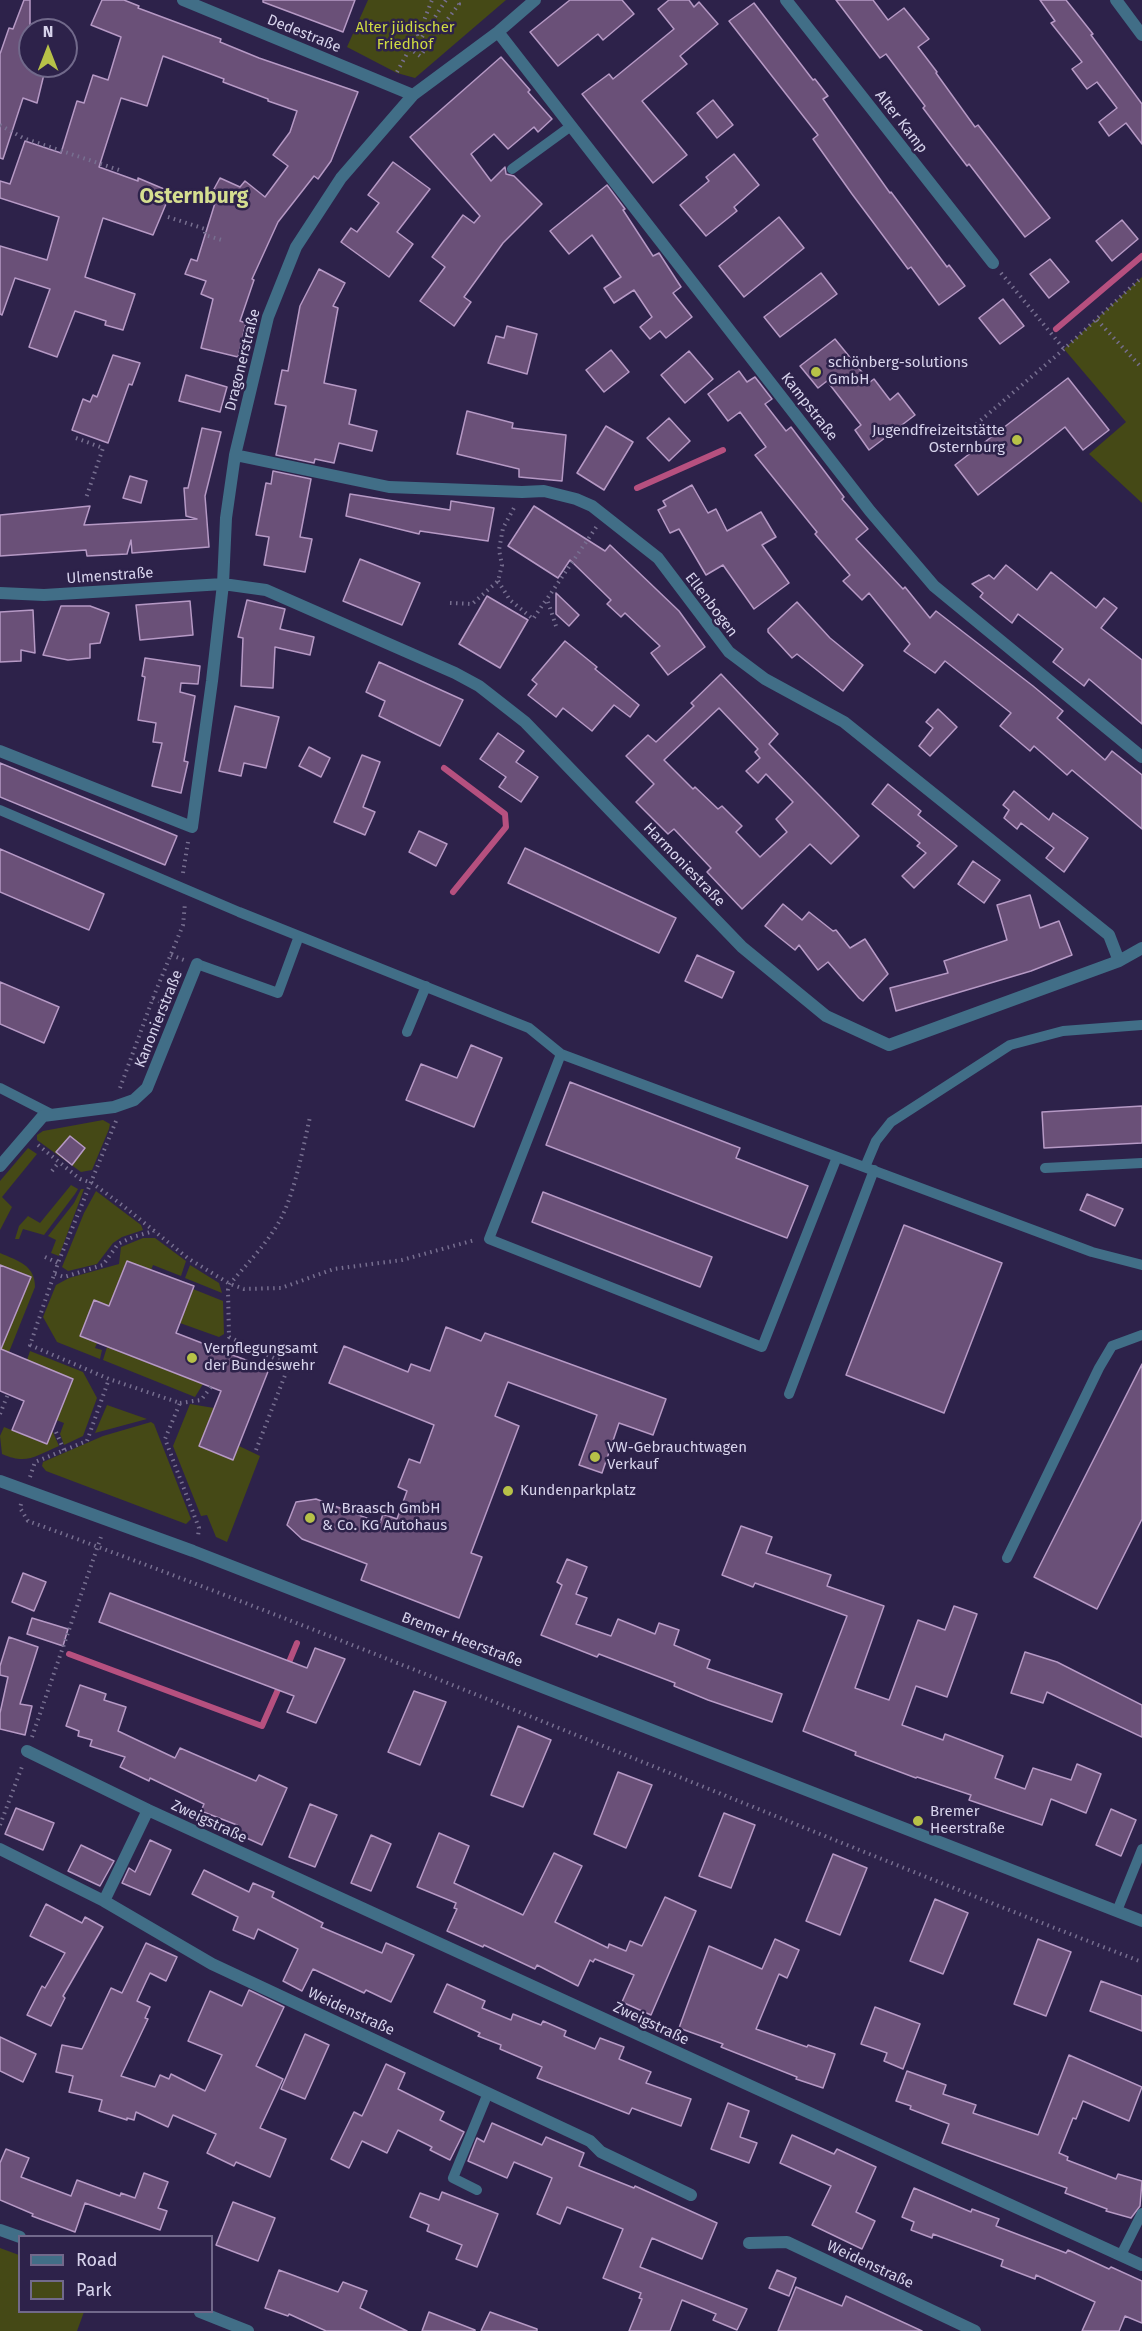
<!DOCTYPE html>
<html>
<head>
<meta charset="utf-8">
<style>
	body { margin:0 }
	#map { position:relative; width:1142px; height:2331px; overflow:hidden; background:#2d224a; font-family:"Fira Sans",sans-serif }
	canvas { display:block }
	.legend { position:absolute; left:18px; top:2235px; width:195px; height:78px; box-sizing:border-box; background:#2d224a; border:2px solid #71698b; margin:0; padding:8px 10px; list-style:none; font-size:18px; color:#d7d3ec }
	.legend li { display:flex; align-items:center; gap:12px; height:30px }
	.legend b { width:30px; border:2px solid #71698b }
	.north { position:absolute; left:18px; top:18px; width:60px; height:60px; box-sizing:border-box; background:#2d224a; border:2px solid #71698b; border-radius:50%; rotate:0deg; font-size:16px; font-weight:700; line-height:24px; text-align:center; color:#d7d3ec }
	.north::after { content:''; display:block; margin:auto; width:21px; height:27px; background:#b7c148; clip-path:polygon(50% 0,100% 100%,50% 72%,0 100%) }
</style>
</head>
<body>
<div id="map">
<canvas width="1142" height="2331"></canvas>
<ul class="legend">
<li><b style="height:8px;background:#416e87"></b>Road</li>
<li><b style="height:16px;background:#454916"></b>Park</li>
</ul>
<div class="north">N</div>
</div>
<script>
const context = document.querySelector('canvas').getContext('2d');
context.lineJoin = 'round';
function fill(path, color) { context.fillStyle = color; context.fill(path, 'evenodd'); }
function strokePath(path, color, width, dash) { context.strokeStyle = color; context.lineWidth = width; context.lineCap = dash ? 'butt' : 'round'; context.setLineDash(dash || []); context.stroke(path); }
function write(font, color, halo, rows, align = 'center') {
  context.font = font + ' "Fira Sans",sans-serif'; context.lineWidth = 5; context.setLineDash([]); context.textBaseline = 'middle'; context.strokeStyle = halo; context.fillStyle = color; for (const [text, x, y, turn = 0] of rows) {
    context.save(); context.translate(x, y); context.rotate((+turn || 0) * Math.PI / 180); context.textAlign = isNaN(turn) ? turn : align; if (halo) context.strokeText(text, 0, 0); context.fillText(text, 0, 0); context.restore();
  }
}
const green = new Path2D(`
	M368,0H506L415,78L397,73L347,47Z
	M1142,277V503L1089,454L1126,422L1064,349Z
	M103,1120L110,1124L109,1129L92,1170L81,1172L37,1140V1135L43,1131Z
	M28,1148L37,1154L2,1197L12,1207L0,1230V1181Z
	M71,1185L78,1189L75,1194L44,1235L23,1229L19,1239H15L19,1226L28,1216L40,1223Z
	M81,1189H84L59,1256L51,1253L56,1240L48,1236L74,1203Z
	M96,1191L141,1225L143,1230L122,1237L113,1243L97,1264L68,1271L62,1267L84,1213Z
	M143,1238H155L186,1261L181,1276L153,1265L151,1270L127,1261L109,1306L94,1300L81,1336L97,1343L95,1348L102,1350L100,1359L57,1342L43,1317L56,1285L69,1278L119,1264L121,1247Z
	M0,1253C18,1261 35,1265 35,1287L9,1352L1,1349L31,1277L0,1265Z
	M190,1265L219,1283L222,1293L185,1278Z
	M193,1289L223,1301L224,1334L219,1337L180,1323Z
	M107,1347L203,1384L195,1397L103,1360Z
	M30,1351L83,1372L97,1398L83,1436L64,1445L60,1434L64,1423L56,1420L73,1379L27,1360Z
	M190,1404L214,1408L199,1446L233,1460L239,1446L260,1456L227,1542L216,1537L207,1515L201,1516L173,1446Z
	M107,1405L147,1419L95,1433Z
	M151,1422L154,1424L191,1519L186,1524L46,1471L42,1466L43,1462L103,1436Z
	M4,1427L46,1444L52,1430L59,1446C35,1456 27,1465 2,1454L0,1436Z
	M0,2248L19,2255L20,2312H84L77,2331H0Z`);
const stream = new Path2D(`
	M1056,329L1142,256
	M637,488L723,450
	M444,768L505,814L506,827L453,892
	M69,1654L262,1726L280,1685
	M287,1667L297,1643`);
const building = new Path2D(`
	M24,0H30V66H46L37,103L23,98L3,159L0,158V54L9,28L13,29Z
	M102,0H124L139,6L138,8L221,39L220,42L259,58L358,92L331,161L318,179L314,176L278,222L252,279L254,280L240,321L246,323L238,357L201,348L213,299L201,294L206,281L185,274L191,259L197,261L215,203L208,200L220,178L240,187L245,181L265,197L288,166L273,155L290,132L297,111L268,101V99L223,82L224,79L163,56L147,106L121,98L99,167L138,181V178L171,192L153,235L103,218L85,277L135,294L123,330L105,325L106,321L75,311L57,357L29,347L50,289L15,278L2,315L0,314V246L47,260L59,217L0,198V181L10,184L25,141L61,153L77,101L84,103L93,75L108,80L121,37L91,25Z
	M263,0H355L343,32L263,2Z
	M570,0H622L634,14L603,40L598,34L558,66L530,32Z
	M669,0H689L694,7L699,2L718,24L680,56L687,64L642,101L687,155L653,183L582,94L609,74L613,79L674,29L658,9Z
	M836,0H873L888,20L904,8L929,39L918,47L937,72L936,73L975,127L978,125L1050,218L1025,237L969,164L967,166L938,128L923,108L925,106L886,54L880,58Z
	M1040,0H1066L1093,34L1091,35L1142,104V144L1126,123L1109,136L1099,122L1117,108L1097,82L1087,89L1072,69L1082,62L1051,23L1055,21Z
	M754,3L813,80L815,79L828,96L823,99L890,193L891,192L947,267L949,265L965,286L939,305L911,267L908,269L852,194L813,139L818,135L729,21Z
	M501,57L530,90L528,92L552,119L538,132L534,127L508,149L494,134L471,154L491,181L505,167L506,174L514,176L542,204L503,243L464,297L471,302L454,326L420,301L445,267L432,257L463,215L474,223L480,216L410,137Z
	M713,100L733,125L717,138L697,113Z
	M734,154L759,185L734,207L737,211L706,236L680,205L709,181L706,177Z
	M393,162L430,189L397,232L413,244L389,277L341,242L351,228L357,232L379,203L368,195Z
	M607,185L625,209L623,210L653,256L659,253L681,287L673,293L692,317L666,338L660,331L650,339L640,327L652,317L634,290L614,303L604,288L621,277L592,235L569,254L550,231Z
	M779,217L804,248L744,297L719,266Z
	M1122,220L1138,239L1112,261L1096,241Z
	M1050,259L1069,282L1049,298L1030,274Z
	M319,269L345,283L333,306L338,308L324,383L356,390L349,424L377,431L372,451L339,443L334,463L315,459L314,463L276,455L286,406L275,404L282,370L288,371L300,306Z
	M821,273L837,294L780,337L764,317Z
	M1003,299L1024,326L1000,344L979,318Z
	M507,326L537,334L527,374L488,363L496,336L504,338Z
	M835,339L870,382L874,379L890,400L898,393L915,415L869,450L855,430L861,425L827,381L818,388L800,366Z
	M611,350L629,372L604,392L586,370Z
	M689,351L713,379L685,403L661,375Z
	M113,355L140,363L132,385L129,384L108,443L72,430L83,399L90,402L93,395L97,397Z
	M739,371L747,382L755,377L772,399L765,404L786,431L791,427L844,497L842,499L868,529L856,539L903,589L905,587L930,618L936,611L1033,686L1063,711L1057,718L1105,760L1112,751L1142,775V829L1072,770L1067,775L1034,746L1030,751L1017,740L1000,726L1011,713L945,661L935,673L904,651L910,644L869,593L862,600L843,581L850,575L815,534L817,532L755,455L766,447L740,412L728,421L708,394Z
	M186,375L227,387L220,412L179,401Z
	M1068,378L1109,430L1083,450L1065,427L978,495L955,465Z
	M467,411L513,423L512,428L566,435L562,481L519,477V469L457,454Z
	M669,418L690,441L669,461L647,438Z
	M606,426L633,442L604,490L577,473Z
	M202,428L221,432L205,496L209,547L132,553L131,540L127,554L87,556L86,550L0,556V515L90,506L84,525L197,519L186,516L184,488H188Z
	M273,471L311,479L300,537L312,539L305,572L264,565L269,537L256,535L266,483L271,484Z
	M130,476L147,481L141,503L123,498Z
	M692,485L708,513L716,509L727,531L761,512L776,537L762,545L789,583L754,609L723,565L706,575L679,529L670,533L658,510L666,506L663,501Z
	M350,494L450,510L451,501L494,508L488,541L420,531L419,534L346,516Z
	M534,506L605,551L610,545L679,611L705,647L668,675L651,653L660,646L625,613L621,617L607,604L611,600L570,560L558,578L508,546Z
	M360,559L420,583L402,625L343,601Z
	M1006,565L1037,590L1051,572L1096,608L1104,598L1117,608L1101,628L1142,660V724L1089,679L1084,686L1053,662L1063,649L1018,614L1012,623L980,597L983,593L972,584L989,575L994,579Z
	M556,593L579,615L569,626L556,614Z
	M487,596L528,620L500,668L459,644Z
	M247,600L285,609L280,629L314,637L310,655L275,647L273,688L241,686L243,638L238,637Z
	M190,601L193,635L140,640L136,605Z
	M797,602L830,638L863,665L843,691L797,654L792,658L768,632V629Z
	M61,606H90L109,613L100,643L90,644V658L68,660L43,655Z
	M33,610L35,653L21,650V661L0,662V612Z
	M565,641L597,667L595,669L639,705L630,717L614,705L592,731L563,708L556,717L528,695L537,684L532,680Z
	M145,658L200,666L198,684L181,683L180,692L195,696L184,761L188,762L181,793L152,786L162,743L153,742L156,723L138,720L145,677L142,676Z
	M379,662L463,700L440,746L379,716L385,701L366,692Z
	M721,674L778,734L769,744L859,836L831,864L810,844L742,909L707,872L711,868L674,829L668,834L636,802L654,784L626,756L648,735L656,742L694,706L691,703ZM719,708L758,749L755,752L760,758L746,771L758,783L766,774L793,802L776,819L787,832L760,857L736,832L742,826L722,806L718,809L695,787L693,789L664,760Z
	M235,706L279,717L266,768L244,763L241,776L219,771Z
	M938,709L957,727L930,756L919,746L933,728L926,722Z
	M498,733L524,751L516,762L538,777L521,802L499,787L506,777L480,759Z
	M309,747L330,758L321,777L299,766Z
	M362,755L380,762L363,807L375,812L365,835L334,822Z
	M0,763L177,836L165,865L0,797Z
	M888,784L921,811L918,815L957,846L914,888L902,876L926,853L917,846L920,843L872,804Z
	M1014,791L1049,820L1053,813L1088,838L1064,872L1046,858L1054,848L1021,823L1017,829L1004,818L1009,810L1003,805Z
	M419,831L447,844L436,866L409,852Z
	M525,848L676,918L659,953L508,883Z
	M0,849L104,894L89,930L0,892Z
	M973,861L1000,880L984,903L958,884Z
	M1030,895L1040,928L1059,921L1072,955L1031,971L896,1011L890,988L948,973L944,961L1007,940L997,905Z
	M783,904L802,920L809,912L833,931L836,930L850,948L865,939L888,974L863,1001L859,998L828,962L818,970L799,945L795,950L765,926Z
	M697,955L734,972L722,998L685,981Z
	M0,982L59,1007L44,1043L0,1024Z
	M471,1045L502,1058L474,1127L406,1100L421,1064L457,1078Z
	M570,1082L740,1148L736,1158L808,1186L787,1238L546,1145Z
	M1142,1106V1143L1044,1148L1042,1112Z
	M70,1136L85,1148L72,1165L56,1152Z
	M543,1192L712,1257L700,1287L532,1222Z
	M1087,1194L1123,1209L1115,1226L1080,1210Z
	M904,1225L1002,1263L944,1413L846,1375Z
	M127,1261L194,1286L176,1333L269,1369L233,1460L199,1446L221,1391L80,1336L94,1300L109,1306Z
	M0,1265L31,1277L1,1349L73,1379L47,1444L12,1430L24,1401L0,1391Z
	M446,1327L481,1341L485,1333L666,1399L653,1435L619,1423L602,1473L579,1465L597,1415L508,1382L495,1416L519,1426L471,1553L482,1557L459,1618L361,1580L367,1564L302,1539L287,1525L296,1502L316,1499L380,1523L383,1514L397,1519L407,1491L398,1487L409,1459L420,1463L434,1425L329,1383L344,1346L408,1372L411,1364L430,1371Z
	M1142,1364V1519L1097,1609L1034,1577Z
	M741,1526L772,1537L766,1553L831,1575L827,1586L884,1606L855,1688L889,1700L918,1620L945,1630L954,1606L977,1614L947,1697L916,1686L902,1725L943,1740L945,1734L1003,1756L995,1778L1025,1789L1033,1768L1071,1780L1077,1764L1101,1774L1086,1813L1051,1799L1042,1825L969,1800L971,1795L917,1777L916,1778L855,1755L856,1752L803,1731L847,1616L755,1583L753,1587L722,1575Z
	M567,1559L587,1567L576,1594L587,1598L576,1624L611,1636L618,1619L655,1634L659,1623L679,1630L674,1645L710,1660L707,1668L782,1694L772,1722L708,1700L674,1686L675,1683L599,1654L597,1657L541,1635L562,1585L557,1582Z
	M23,1573L46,1582L34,1611L12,1602Z
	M110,1593L307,1668L315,1648L345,1659L316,1723L287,1712L294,1696L99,1622Z
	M32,1618L68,1629L63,1646L27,1634Z
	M9,1637L38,1647L20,1704L32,1706L25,1735L0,1729V1713L8,1677L0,1675V1666Z
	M1025,1652L1057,1662L1142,1705V1737L1047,1692L1043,1703L1011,1693Z
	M80,1685L106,1694L104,1700L126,1707L118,1731L175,1758L180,1748L256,1781L259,1775L287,1788L262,1845L233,1832L237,1825L201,1811L204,1804L150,1778L149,1781L120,1767L125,1757L90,1746L92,1740L78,1736L79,1731L66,1726Z
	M414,1691L446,1702L420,1765L388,1752Z
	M518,1726L551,1740L523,1807L491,1795Z
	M618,1772L652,1785L626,1848L594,1834Z
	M310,1804L337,1815L315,1867L289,1857Z
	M16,1808L54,1823L43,1850L5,1834Z
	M1111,1809L1136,1820L1121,1856L1096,1845Z
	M724,1813L755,1825L731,1888L699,1876Z
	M439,1833L469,1846L454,1883L523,1915L554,1853L582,1866L555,1922L608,1948L609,1944L626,1951L630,1941L642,1946L665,1897L696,1911L651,2015L622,2002L634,1975L595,1959L593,1962L590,1960L578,1986L537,1965L535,1969L484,1945L483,1947L447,1931L457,1909L454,1908L456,1903L417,1887Z
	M371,1835L391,1844L371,1891L351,1883Z
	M150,1840L171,1850L150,1895L122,1883L129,1868L135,1872Z
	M81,1845L114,1861L100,1886L68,1871Z
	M833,1854L867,1868L840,1935L806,1921Z
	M204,1870L249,1892L253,1883L274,1892L272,1897L323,1923L321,1927L382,1953L386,1943L414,1955L391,2002L366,1990L364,1993L313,1969L302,1991L283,1981L298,1949L258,1929L254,1939L233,1930L238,1917L192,1894Z
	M935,1899L968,1913L943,1974L910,1961Z
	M46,1904L82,1923L85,1917L103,1927L63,1996L65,1998L51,2026L27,2015L42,1986L45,1988L65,1953L30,1936Z
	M775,1939L799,1950L787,1978L779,1974L756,2029L807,2047L808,2045L835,2054L823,2088L796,2079L797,2077L721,2047L723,2044L679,2028L709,1946L762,1969Z
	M1038,1939L1071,1952L1046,2016L1014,2004Z
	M146,1943L177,1957L166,1981L150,1973L137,2001L150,2007L145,2018L148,2019L121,2076L155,2087L160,2075L169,2079L171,2074L205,2091L222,2055L188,2041L210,1991L242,2006L249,1990L284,2007L256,2066L283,2079L260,2128L286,2139L270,2177L236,2162L234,2166L207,2153L216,2134L173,2115L168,2127L136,2112L134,2120L127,2118V2120L99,2111L102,2100L69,2092L73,2076L56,2072L62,2045L82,2049L111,1988L122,1993Z
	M1101,1981L1142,1996V2031L1090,2011Z
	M447,1984L485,2001L482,2008L511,2020L513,2014L541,2025L543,2021L566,2031L564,2036L595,2049L600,2038L624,2047L619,2059L651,2072L646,2083L691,2099L681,2126L632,2108L629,2114L537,2078L542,2067L500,2049L501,2045L478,2036L480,2033L434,2012Z
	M875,2007L920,2024L903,2069L884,2061L887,2053L861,2044Z
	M305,2034L329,2045L305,2099L281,2089Z
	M0,2037L36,2054L23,2082L0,2071Z
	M1069,2055L1142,2087L1129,2121L1083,2101L1076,2119L1073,2118L1059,2153L1068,2157L1067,2160L1116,2179L1118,2174L1142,2181L1140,2206L1131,2218L1106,2211L1107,2209L1065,2193L1067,2188L942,2143L949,2124L910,2109L911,2106L896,2101L907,2071L946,2085L943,2094L976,2105L973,2113L1038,2135Z
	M386,2064L405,2073L398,2089L444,2112L440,2120L464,2132L450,2160L430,2150L432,2147L398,2130L387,2153L362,2141L349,2168L331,2159L354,2112L362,2116Z
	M728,2103L749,2111L740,2137L757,2143L749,2163L711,2149Z
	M492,2123L542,2145L546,2137L584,2153L579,2166L634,2188L635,2186L717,2223L702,2259L652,2238L640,2267L747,2309L737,2330L713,2320L716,2314L682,2300L670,2331H629L642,2299L639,2298L641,2293L603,2278L623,2229L567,2207L560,2224L537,2214L552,2178L514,2162L507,2178L468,2161L477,2138L484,2142Z
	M792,2135L834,2154L837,2149L876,2167L856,2212L875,2221L862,2249L812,2225L831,2186L780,2163Z
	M6,2149L29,2158L21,2177L71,2196L77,2180L120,2196L121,2193L135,2198L144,2173L168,2182L158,2208L167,2211L160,2230L85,2203L75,2232L32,2216L33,2214L0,2200V2163Z
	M914,2188L971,2212L972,2209L999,2219L996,2226L1066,2253L1068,2250L1109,2269L1111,2267L1142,2281V2323L1125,2316L1119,2331H1082L1095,2302L1036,2275L1035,2279L1001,2266L1003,2260L933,2234L932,2238L911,2230L914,2222L902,2217Z
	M442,2192L498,2214L477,2267L456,2259L462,2245L427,2231L429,2225L410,2217L420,2193L439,2200Z
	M233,2202L275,2218L258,2261L216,2245Z
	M279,2270L338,2292L343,2282L367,2291L360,2308L407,2331H326L289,2314L288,2316L265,2308Z
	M777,2270L796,2278L789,2296L769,2288Z
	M796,2287L842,2306L846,2296L922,2331H778Z
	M429,2312L475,2330V2331H422Z
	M490,2312L537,2329V2331H481Z`);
const path = new Path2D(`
	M417,34L422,37L446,0
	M409,48L420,56L459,4L456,0
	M397,72L421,28L432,0
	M0,125L23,138L119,170
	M168,217L205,229V235L225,241
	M1001,273L1064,349
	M1097,320L1142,368
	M967,432L1064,349L1142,277
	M76,438L103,448L86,498
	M498,581L510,600L533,619L546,600
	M450,603L472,604L498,581L502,565L499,550L503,528L515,506
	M556,626L547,599L597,526
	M183,873L188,842
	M171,955L184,960
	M153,998L166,1004
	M120,1088L153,998L183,925L185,903
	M116,1121L58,1263L30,1345L109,1379L180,1403L165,1439L199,1528L198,1536
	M38,1145L80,1179L92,1183L122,1205L189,1259L230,1284L244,1289L281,1288L334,1269L402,1260L475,1240
	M52,1171L59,1162
	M45,1257L58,1263
	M55,1274L64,1277L103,1265L118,1244L133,1237L154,1231
	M180,1403L201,1400L211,1387
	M0,1414L8,1394
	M56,1432L64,1450
	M256,1450L289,1365L229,1337L228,1290L230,1284C249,1261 273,1238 285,1210C297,1181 303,1148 310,1117
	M30,1477L35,1462L87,1441L109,1379
	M21,1504L20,1508L28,1521C403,1658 769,1818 1142,1962
	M32,1737L102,1534
	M0,1825L23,1764`);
const service = new Path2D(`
	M512,169L571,126
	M0,810L239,912L529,1028L561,1054L1092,1252L1142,1265
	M197,964L278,993L299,936
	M407,1032L426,986
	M561,1054L489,1239L762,1347L837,1157
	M0,1088L53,1115
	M865,1167L876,1141L891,1122L1010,1045L1063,1031L1142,1025
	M1045,1168L1142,1163
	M789,1394L874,1170
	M1007,1558L1099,1368L1112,1346L1142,1335
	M1117,1911L1142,1849
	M477,2190L453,2178L488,2093
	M1121,2255L1142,2213`);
const minor = new Path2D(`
	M183,0L413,95
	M786,0L993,263
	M1116,0L1142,35
	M498,32L870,511L934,586L1142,757
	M235,455L389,487L522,492L544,491L576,499L592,506L658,558L729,652L765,679L844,722L1109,935L1119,961
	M0,593L44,595L223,584L266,590L455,673L479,686L525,722L742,947L826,1016L889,1045L1119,961L1142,948
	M0,751L192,827L212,681L223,584L226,518L235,455L268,317L296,247L341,178L413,95L498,32L535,0
	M0,1166L43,1116L114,1107L134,1100L147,1088L197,964
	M27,1751L148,1810L1142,2265
	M0,1849L104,1901L212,1964L590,2141L601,2152L691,2195
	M104,1901L148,1810
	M0,2230L20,2237
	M749,2243L787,2242L975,2331
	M200,2312L248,2331`);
const tertiary = new Path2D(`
	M0,1481L193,1551L1142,1921`);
const markers = [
	[816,372,6,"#b7c148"],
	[1017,440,6,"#b7c148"],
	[192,1358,6,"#b7c148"],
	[595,1457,6,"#b7c148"],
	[508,1491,6,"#b7c148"],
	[310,1518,6,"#b7c148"],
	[918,1821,6,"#b7c148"]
];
const parkNames = [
	["Alter jüdischer",405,28],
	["Friedhof",405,45]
];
const streetNames = [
	["Dedestraße",304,34,22],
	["Alter Kamp",901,122,52],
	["Dragonerstraße",243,360,-76],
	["Kampstraße",809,407,52],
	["Ulmenstraße",110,576,-4],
	["Ellenbogen",711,605,53],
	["Harmoniestraße",684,865,46],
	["Kanonierstraße",159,1019,-68],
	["Bremer Heerstraße",462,1640,21],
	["Zweigstraße",209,1822,25],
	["Weidenstraße",351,2012,25],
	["Zweigstraße",651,2024,25],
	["Weidenstraße",870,2265,25]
];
const poiNames = [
	["schönberg-solutions",828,363],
	["GmbH",828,380],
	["Jugendfreizeitstätte",1005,431,"right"],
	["Osternburg",1005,448,"right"],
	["Verpflegungsamt",204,1349],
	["der Bundeswehr",204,1366],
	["VW-Gebrauchtwagen",607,1448],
	["Verkauf",607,1465],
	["Kundenparkplatz",520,1491],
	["W. Braasch GmbH",322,1509],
	["& Co. KG Autohaus",322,1526],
	["Bremer",930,1812],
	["Heerstraße",930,1829]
];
const districtNames = [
	["Osternburg",194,197]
];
fill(green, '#454916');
strokePath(stream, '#b6507f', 6);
fill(building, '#6a5078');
strokePath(building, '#b699c5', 1.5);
strokePath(path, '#776f90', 4, [1.5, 4.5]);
strokePath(service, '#416e87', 10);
strokePath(minor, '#416e87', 12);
strokePath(tertiary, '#416e87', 12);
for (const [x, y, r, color] of markers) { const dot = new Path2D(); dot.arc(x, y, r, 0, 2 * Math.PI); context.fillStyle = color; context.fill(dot); strokePath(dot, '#2d224a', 2); }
write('15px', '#cfdb41', '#2d224a', parkNames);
write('15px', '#d7d3ec', '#2d224a', streetNames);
write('15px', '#d7d3ec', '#2d224a', poiNames, 'left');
write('bold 21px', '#d5de90', '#2d224a', districtNames);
</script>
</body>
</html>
